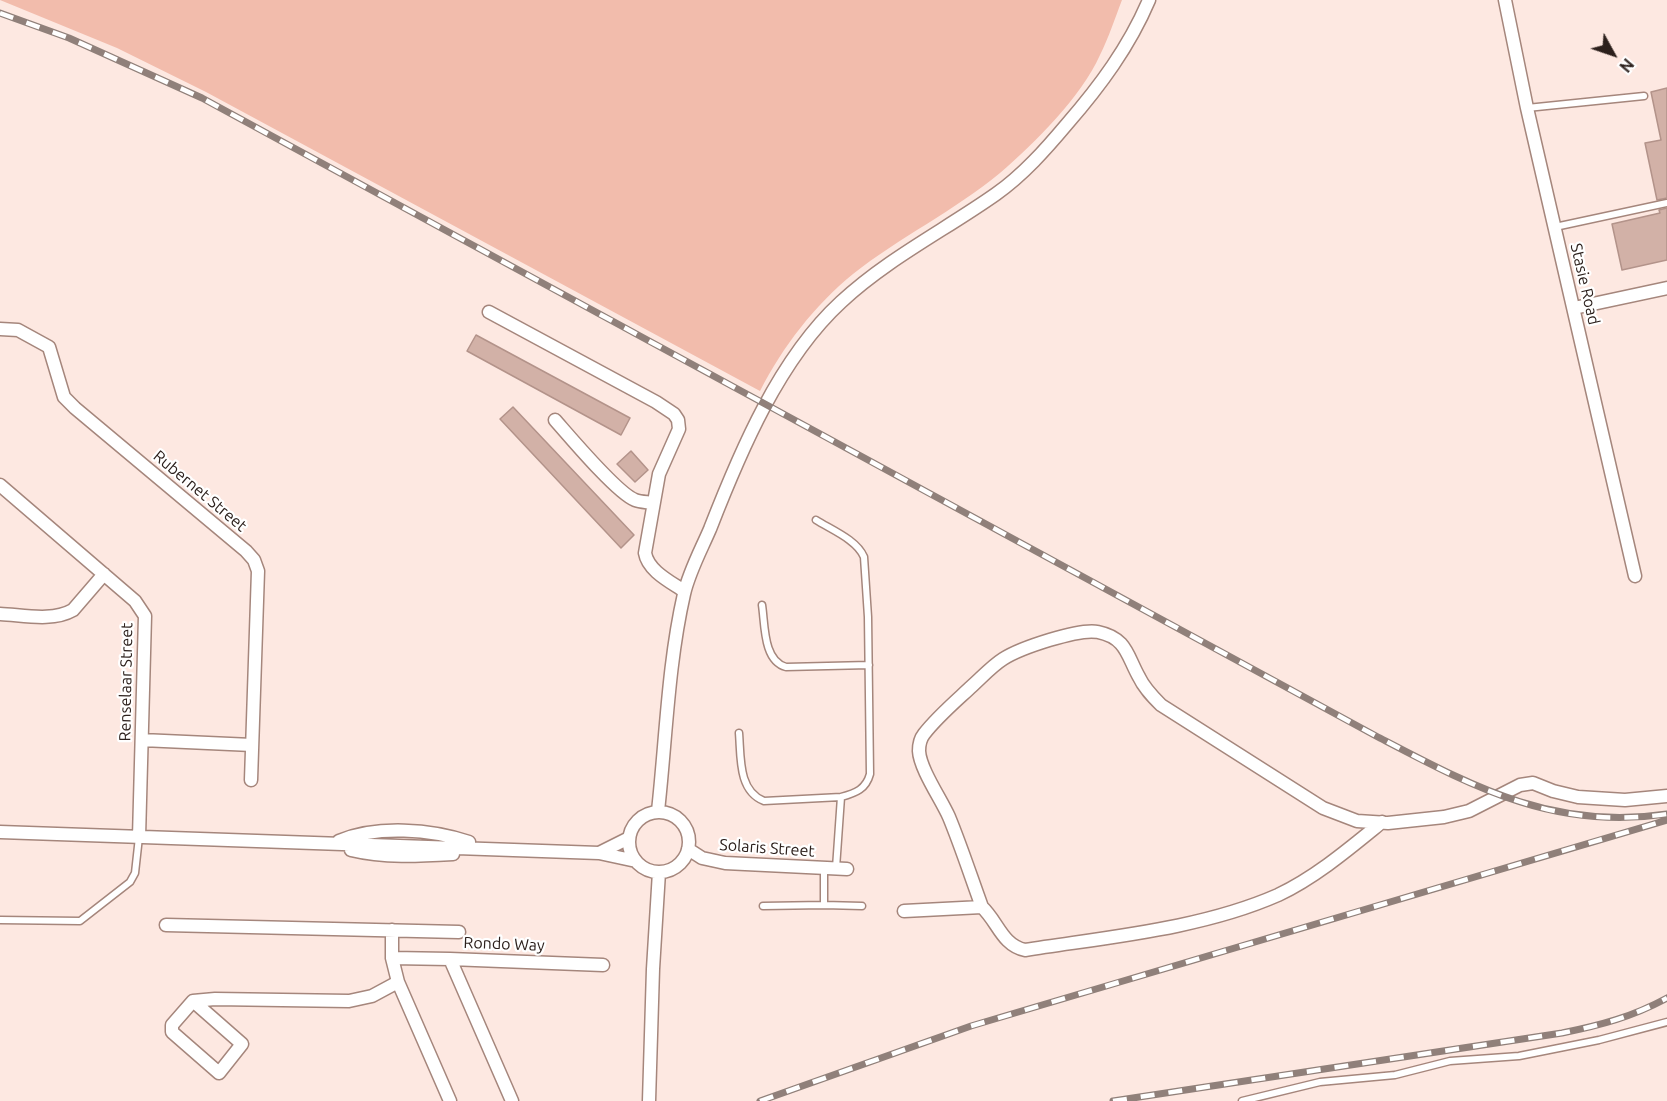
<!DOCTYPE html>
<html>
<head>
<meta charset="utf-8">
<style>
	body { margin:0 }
	#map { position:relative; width:1667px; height:1101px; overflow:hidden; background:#fde8e1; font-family:Ubuntu,sans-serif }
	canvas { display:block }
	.north { position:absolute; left:1583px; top:24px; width:60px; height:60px; -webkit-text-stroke:4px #fff; paint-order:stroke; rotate:130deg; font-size:16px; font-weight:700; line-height:24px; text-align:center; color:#2c201c }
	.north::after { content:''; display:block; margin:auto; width:21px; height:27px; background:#2c201c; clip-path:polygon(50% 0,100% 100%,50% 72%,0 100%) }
</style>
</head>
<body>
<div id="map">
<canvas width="1667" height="1101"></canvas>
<div class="north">N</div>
</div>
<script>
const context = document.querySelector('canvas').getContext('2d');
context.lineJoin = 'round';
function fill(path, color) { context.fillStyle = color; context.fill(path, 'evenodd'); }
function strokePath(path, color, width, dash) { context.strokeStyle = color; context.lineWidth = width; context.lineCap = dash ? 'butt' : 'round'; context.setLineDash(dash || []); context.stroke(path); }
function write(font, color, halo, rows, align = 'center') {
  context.font = font + ' Ubuntu,sans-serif'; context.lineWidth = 4.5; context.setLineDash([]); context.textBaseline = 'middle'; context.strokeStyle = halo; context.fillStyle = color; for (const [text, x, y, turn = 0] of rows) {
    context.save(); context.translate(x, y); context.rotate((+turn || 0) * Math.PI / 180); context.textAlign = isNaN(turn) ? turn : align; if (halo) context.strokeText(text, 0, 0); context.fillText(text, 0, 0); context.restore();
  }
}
const green = new Path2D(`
	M0,0H1122C1115,18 1109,37 1100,55C1081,97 1035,143 1000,173C954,211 900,237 853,274C814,306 783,346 760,391L206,92L117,48Z`);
const building = new Path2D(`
	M1667,88V198L1657,200L1645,143L1661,140L1651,92Z
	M1667,208V260L1622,270L1612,224L1660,213L1659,210Z
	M476,335L630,418L621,435L467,351Z
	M513,407L634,535L621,548L500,419Z
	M631,451L648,470L635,482L617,464Z`);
const service = new Path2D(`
	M1527,108L1644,96
	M1555,227L1667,203
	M816,520C832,530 857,540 864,557L868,617L870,774C866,789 856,793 841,797L836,868
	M762,605C765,624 763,661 786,667L869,665
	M739,733C741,757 738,791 764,801L841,797
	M824,905L862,906
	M763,906L824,905V869
	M0,920L80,921L130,882L135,873L139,837
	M1242,1101L1320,1082L1395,1075L1450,1061L1519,1056L1599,1040L1667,1022`);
const minor = new Path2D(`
	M1505,0L1527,108L1635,576
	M1574,308L1667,288
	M489,312L656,402L674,414L678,420L679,429L659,474L645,553C648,571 671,582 684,591
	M0,329L18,330L49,347L64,397L75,408L246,551L254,560L258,571L251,780
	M555,420C570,437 617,493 635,500C640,502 647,502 653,503
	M0,485L135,601L145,616L139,837
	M0,614C23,615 52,622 73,610L104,574
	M142,740L252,745
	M658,811C666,739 668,664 684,594C689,572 701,550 710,529C740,452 779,359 841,302C887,259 945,230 996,194C1023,175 1046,149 1067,124C1100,86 1129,47 1149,0
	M629 842a30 30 0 1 1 60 0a30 30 0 1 1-60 0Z
	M0,832L599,853L636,861
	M339,841C377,825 431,829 469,842
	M688,849L702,858L725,863L847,869
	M351,850C384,858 419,856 453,854
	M599,853L629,838
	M982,907C971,877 961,846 949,817C941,799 920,769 919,751C919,745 920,739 924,734C937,717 956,701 972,686C982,677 992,666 1003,659C1020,648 1079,628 1098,632C1127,638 1127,656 1139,677C1144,688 1153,697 1161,705L1323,808L1357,821L1388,823L1444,817L1469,811L1520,785L1533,783L1553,791L1578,797L1625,800L1667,796
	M904,911L982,907C998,922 1002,945 1025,950C1107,937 1201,929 1278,895C1316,877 1350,848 1382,822
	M166,925L459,932
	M392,958V930
	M193,1001L242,1044L219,1073L172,1032V1025L193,1001L215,999L349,1001L372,996L398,982
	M450,1101L398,982L392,958L450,959
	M512,1101L450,959L603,965
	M649,1101L653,969L659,872`);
const rail = new Path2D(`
	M0,13L69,38L202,98L1376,736C1472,786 1553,831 1667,814
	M760,1101L971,1026L1667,820
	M1113,1101L1562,1033C1601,1025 1632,1017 1667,998`);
const streetNames = [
	["Stasie Road",1585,284,77],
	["Rubernet Street",200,491,40],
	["Renselaar Street",126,682,-89],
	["Solaris Street",767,848,4],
	["Rondo Way",504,944,2]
];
fill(green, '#f2bcac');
fill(building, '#d2b1a7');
strokePath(building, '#b3938a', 1.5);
strokePath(service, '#a5867c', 9);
strokePath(minor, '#a5867c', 15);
strokePath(service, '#fff', 6);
strokePath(minor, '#fff', 12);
strokePath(rail, '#90807a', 7);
strokePath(rail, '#fff', 4.5, [14]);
write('16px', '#2c201c', '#fff', streetNames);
</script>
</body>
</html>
